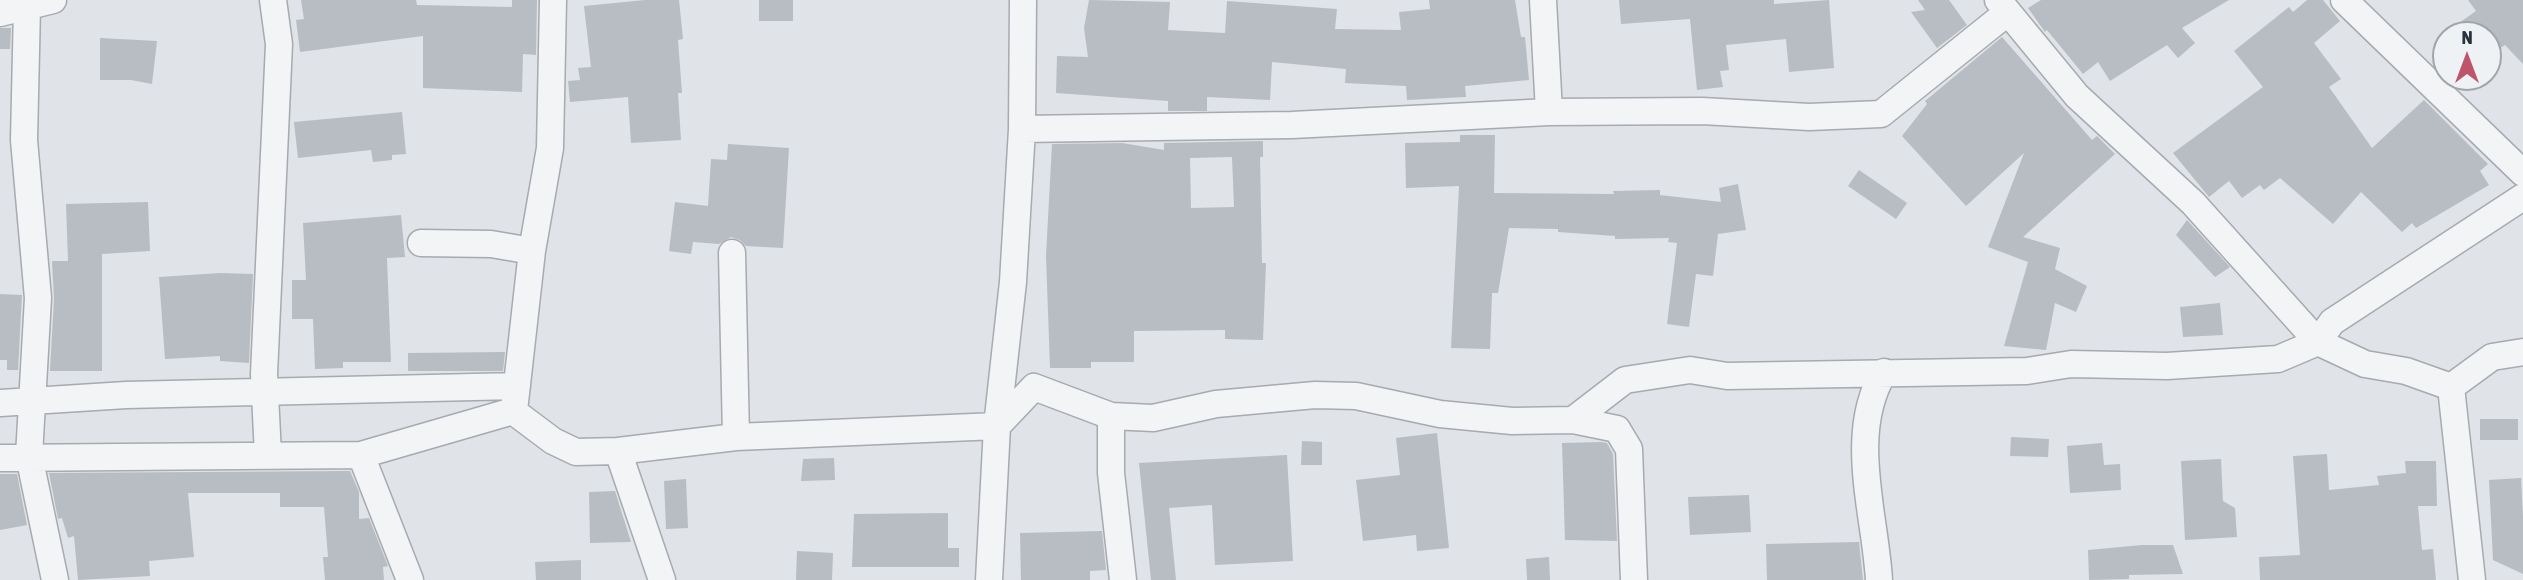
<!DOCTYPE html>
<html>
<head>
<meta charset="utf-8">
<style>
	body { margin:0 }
	#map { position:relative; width:2523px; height:580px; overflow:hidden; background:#e0e3e7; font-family:"Asap Condensed",sans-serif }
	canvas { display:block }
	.north { position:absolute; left:2432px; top:21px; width:70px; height:70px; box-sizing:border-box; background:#eff2f5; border:2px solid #a0a5ab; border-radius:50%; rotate:0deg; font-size:19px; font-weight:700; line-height:28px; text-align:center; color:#2a323d }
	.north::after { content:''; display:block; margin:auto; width:24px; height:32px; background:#be536a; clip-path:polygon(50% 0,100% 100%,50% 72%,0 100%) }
</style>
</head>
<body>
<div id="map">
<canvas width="2523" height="580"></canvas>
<div class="north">N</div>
</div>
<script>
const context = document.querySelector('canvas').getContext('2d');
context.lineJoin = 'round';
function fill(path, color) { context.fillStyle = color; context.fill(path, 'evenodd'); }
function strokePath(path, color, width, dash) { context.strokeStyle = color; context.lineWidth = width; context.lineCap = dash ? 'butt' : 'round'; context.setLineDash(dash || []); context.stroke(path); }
const building = new Path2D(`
	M301,0H416L417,5L512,7V0H537L536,55L523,54L522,92L423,88V36L300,52L296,20L304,19Z
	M645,0H679L683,39L678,40L682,93H678L681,140L631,143L628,97L570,102L568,81L580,80L578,68L591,67L584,6Z
	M759,0H793V21H759Z
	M1089,0L1170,2L1168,30L1225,33L1227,1L1337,9L1335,29L1401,30L1399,12L1430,9L1429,0H1515L1521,37H1525L1529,80L1465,86L1466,97L1407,100L1406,86L1345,83L1346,69L1272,62L1270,100L1207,97V111H1168V101L1056,93L1057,56L1088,57L1084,28Z
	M1619,0H1774V4L1829,0L1834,68L1789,72L1786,39L1726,45L1729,70L1720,71L1723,87L1697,90L1690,19L1621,24Z
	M1918,0H1949L1967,25L1937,48L1911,12L1925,10Z
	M2041,0H2229L2182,28L2195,43L2178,58L2167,45L2110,81L2098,62L2083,74L2047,30L2045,32L2028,8Z
	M2307,0H2323L2340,21L2314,43L2341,79L2329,87L2372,148L2424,100L2488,164L2480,171L2489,185L2416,228L2412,223L2402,232L2361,192L2333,224L2280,178L2264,190L2260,185L2242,198L2229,181L2209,197L2173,153L2263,87L2234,51L2289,7L2293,12Z
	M2468,0H2523V64L2505,45L2488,56V35H2442L2476,11Z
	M0,28H11L10,49H0Z
	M2002,37L2092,140L2097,136L2115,154L2023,237L2060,248L2055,269L2087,286L2076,312L2055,303L2046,350L2004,346L2028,262L1988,247L2024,153L1966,206L1902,136L1927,104L1925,101Z
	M100,38L157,41L152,84L131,80H100Z
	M402,112L406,154L392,155V160L373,162L371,150L298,158L294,122Z
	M1460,135H1495L1494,193L1614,194L1613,191L1660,190V195L1721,202L1719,188L1738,184L1746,230L1718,234L1713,276L1696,274L1689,327L1667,324L1677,243L1668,242L1669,238L1615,239V236L1558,232V229L1509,228L1498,293H1492L1490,349L1451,348L1459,186L1406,188L1405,143L1460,142Z
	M1263,141V157H1260L1262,263H1266L1263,340L1225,339V330L1134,331V362H1091V368H1050L1046,256L1052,144L1122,143L1164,150V143ZM1232,157L1234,207L1191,208L1190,158Z
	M728,144L789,148L783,248L746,246L740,240L731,237L719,244L693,242L691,254L669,251L675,202L708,206L711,159L727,160Z
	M1859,170L1907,203L1896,219L1848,186Z
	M148,202L150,251L102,254V371H50L54,299L52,261H68L66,204Z
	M401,215L405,257L387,258L391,362H343V368L315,369L313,319H292V280H306L303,223Z
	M2187,220L2230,267L2215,277L2176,235Z
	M220,273L253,274L249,363L220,361V356L165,359L159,277Z
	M0,294L22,295L18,370H7V360H0Z
	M2220,303L2223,335L2183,337L2180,307Z
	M505,352L503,371H408V353Z
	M2480,419H2518V440H2480Z
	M1437,433L1449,548L1417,551L1416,535L1363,541L1356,480L1400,475L1396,438Z
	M2011,437L2049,439L2048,457L2010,456Z
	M1302,441L1322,442V465H1301Z
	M1601,442L1607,443L1613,454L1617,541L1565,540L1562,443Z
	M2102,443L2104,465L2120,464L2121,490L2070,493L2067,446Z
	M2327,454L2329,490L2379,485L2377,476L2406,473L2405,461H2436L2437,506H2418L2422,550L2433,549L2436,580H2260L2259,557L2300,555L2293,456Z
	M1287,455L1293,561L1215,565L1212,505L1169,508L1176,580H1151L1139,463Z
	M834,458L835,480L801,481L803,459Z
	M2221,459L2223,501L2235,508L2237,537L2185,540L2181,461Z
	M350,471L359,492V519L369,518L388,566L383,567L384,580H325L323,557H328L324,507H280V493H188L194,557L149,561L150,576L78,580L74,536L68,538L62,518L58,519L49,473Z
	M0,474H17L27,525L0,530Z
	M2521,478L2523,517V574L2493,560L2489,480Z
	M686,479L688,528L666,529L664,481Z
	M615,491L631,542L590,543L589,492Z
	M1749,495L1751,532L1690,535L1688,497Z
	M948,513V548H959V567H852L854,514Z
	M1102,531L1106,570L1090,571V580H1021L1020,533Z
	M1859,542L1863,580H1767L1766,544Z
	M2142,545H2173L2183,574L2129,575V579L2089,580L2088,550Z
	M797,551L833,553L832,580H796Z
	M1549,557L1550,580H1527L1526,559Z
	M581,560V580H536L535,562Z`);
const street = new Path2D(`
	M1543,0L1549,112
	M1998,0L2077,96L2193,203L2318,342L2332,322L2523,197
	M2344,0L2523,173
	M27,7L24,140L38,298L29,456L55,580
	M0,13L53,0
	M1022,129L1292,125L1549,112L1702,111L1809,117L1881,114L2008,12
	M421,243L491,244L532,251
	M732,253L736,437
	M2451,387L2472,580
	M2451,387L2492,357L2523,352
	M515,402L532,251L550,148L553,0
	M0,403L126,395L517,386
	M1111,416L1153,418L1216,404L1315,395L1356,396L1440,414L1512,421L1573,420L1617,429L1629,449L1634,580
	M1573,420L1625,380L1690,370L1727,376L2027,371L2071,364L2167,366L2278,359L2318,342L2365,364L2406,371L2451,387
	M618,451L662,580
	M268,455L264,374L279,44L273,0
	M361,455L410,580
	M0,458L361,455L513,411L553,441L576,452L618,451L736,437L997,426L1034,387L1111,416V473L1123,580
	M989,580L997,426L1013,282L1022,129L1023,0
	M1879,580C1875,513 1847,433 1884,372`);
fill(building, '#b8bdc3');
strokePath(street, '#a6aab1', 29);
strokePath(street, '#f2f4f6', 26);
</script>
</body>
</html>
